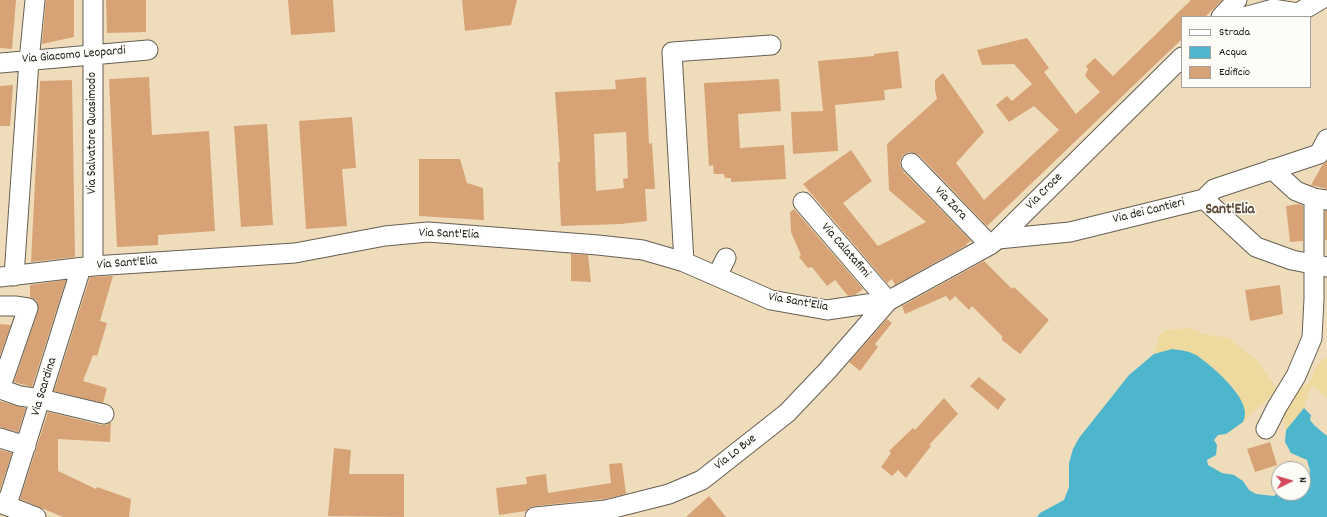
<!DOCTYPE html>
<html>
<head>
<meta charset="utf-8">
<style>
	body { margin:0 }
	#map { position:relative; width:1327px; height:517px; overflow:hidden; background:#efdcba; font-family:Dekko,sans-serif }
	canvas { display:block }
	.legend { position:absolute; left:1181px; top:16px; width:130px; height:72px; box-sizing:border-box; background:#fdfcf7; border:1px solid #a3a29f; margin:0; padding:5px 7px; list-style:none; font-size:12px; color:#1c1c1c }
	.legend li { display:flex; align-items:center; gap:8px; height:20px }
	.legend b { width:20px; border:1px solid #a3a29f }
	.north { position:absolute; left:1271px; top:461px; width:40px; height:40px; box-sizing:border-box; background:#fdfcf7; border:1px solid #a3a29f; border-radius:50%; rotate:85deg; font-size:11px; font-weight:700; line-height:16px; text-align:center; color:#1c1c1c }
	.north::after { content:''; display:block; margin:auto; width:14px; height:18px; background:#d1495b; clip-path:polygon(50% 0,100% 100%,50% 72%,0 100%) }
</style>
</head>
<body>
<div id="map">
<canvas width="1327" height="517"></canvas>
<ul class="legend">
<li><b style="height:5px;background:#fff"></b>Strada</li>
<li><b style="height:11px;background:#4db6cc"></b>Acqua</li>
<li><b style="height:11px;background:#d7a376"></b>Edificio</li>
</ul>
<div class="north">N</div>
</div>
<script>
const context = document.querySelector('canvas').getContext('2d');
context.lineJoin = 'round';
function fill(path, color) { context.fillStyle = color; context.fill(path, 'evenodd'); }
function strokePath(path, color, width, dash) { context.strokeStyle = color; context.lineWidth = width; context.lineCap = dash ? 'butt' : 'round'; context.setLineDash(dash || []); context.stroke(path); }
function write(font, color, halo, rows, align = 'center') {
  context.font = font + ' Dekko,sans-serif'; context.lineWidth = 3; context.setLineDash([]); context.textBaseline = 'middle'; context.strokeStyle = halo; context.fillStyle = color; for (const [text, x, y, turn = 0] of rows) {
    context.save(); context.translate(x, y); context.rotate((+turn || 0) * Math.PI / 180); context.textAlign = isNaN(turn) ? turn : align; if (halo) context.strokeText(text, 0, 0); context.fillText(text, 0, 0); context.restore();
  }
}
const sand = new Path2D(`
	M1190,328L1203,334L1228,338L1257,360L1277,389L1243,422L1245,413L1236,390L1196,355L1184,350L1172,349L1154,354L1160,334L1167,330Z
	M1325,358H1327V398L1313,386L1309,390L1304,408L1286,430C1279,410 1288,400 1299,384L1304,386L1309,383L1317,366Z`);
const water = new Path2D(`
	M1172,349C1180,350 1189,351 1196,355C1211,365 1245,394 1245,413C1245,416 1244,420 1243,422L1226,434L1218,435L1214,440L1217,445L1216,455L1207,460L1208,465L1222,473L1234,475L1243,481L1249,490L1256,494L1274,496L1279,492L1303,493V485L1309,482L1310,471L1307,460L1291,453L1285,442L1286,430L1304,408L1311,415L1310,420L1315,426L1327,436V517H1037L1040,513L1064,500L1069,487V463L1073,449L1079,438L1129,375L1154,354Z`);
const building = new Path2D(`
	M0,0H16L12,49L0,48Z
	M46,0H74V37L42,44Z
	M106,0H146V32L107,33Z
	M288,0H333L335,32L291,35Z
	M462,0H517L511,25L465,31Z
	M1191,0H1222L1205,17H1182V39L987,226L919,155L914,153L909,152L903,155L900,160V165L903,171L971,241L966,244L967,245L895,285L892,279L887,283L803,184L851,150L872,181L843,203L878,246L926,222L889,190L887,144L937,99L935,90V80L943,73L984,132L956,163L984,200L1059,130L1034,106L1009,122L996,105L1007,96L1012,101L1032,84L1014,64L982,65L977,50L1027,38L1049,68L1044,72L1076,114L1100,92L1085,76L1088,69L1086,66L1095,58L1113,76Z
	M898,51L902,88L884,90L885,100L835,105L838,151L793,154L791,112L823,111L818,61L874,56V54Z
	M149,77L152,135L209,131L215,231L158,235V245L117,247L109,79Z
	M646,77L649,144L652,143L655,189H645L647,221L621,224L561,226L558,162H560L555,92L616,89L615,80ZM626,132L628,178L623,179L624,188L596,191L594,134Z
	M779,79L781,111L738,114L740,148L784,145L786,179L731,182V178H725L724,174H714L713,165L709,166L704,83Z
	M72,80L75,257L31,262L40,81Z
	M13,85L10,126H0V86Z
	M352,117L356,168L342,169L347,226L306,229L299,121Z
	M267,124L273,225L241,227L234,126Z
	M419,159H460L467,183L483,188L484,220L419,216Z
	M1327,161V189L1311,185L1323,164Z
	M1299,204L1303,206V241L1290,242L1286,206Z
	M794,209L863,289L855,295L848,296L835,280L827,286L812,267L808,268L799,257L801,255L791,232L790,212Z
	M1325,211H1327V240H1325Z
	M571,254L588,255L591,282L571,281Z
	M984,261L1012,289L1014,287L1049,320L1020,354L1002,340V336L972,306L969,310L955,296L950,301L946,296L905,314L902,306Z
	M113,276L100,321L107,323L97,356L93,355L83,381L107,388L103,403L54,391L90,277Z
	M66,280L32,387L14,382L38,311V305L36,300L30,297V285Z
	M1280,285L1283,314L1250,321L1245,290Z
	M887,319L892,323L875,344L878,347L860,371L849,362Z
	M0,324L11,325L0,355Z
	M979,377L1006,399L998,410L970,386Z
	M944,398L958,414L929,445L931,446L906,478L898,470L892,476L881,467L891,453L889,451L913,428L915,430Z
	M0,401L17,406L26,408L18,432L0,427Z
	M48,412L101,425H107L111,422L110,442L58,439V471L96,489L97,487L131,499L129,517H63L20,499Z
	M1270,442L1277,465L1255,472L1247,449Z
	M334,448L351,450L349,474H404V517L328,516Z
	M0,450L12,453L0,490Z
	M622,463L626,494L604,499L534,506L529,508L526,511L499,515L496,488L527,484L526,477L546,474L548,493L611,483L609,464Z
	M709,496L726,517H686Z`);
const minor = new Path2D(`
	M93,0V266
	M1221,17L1237,0
	M1244,17L1273,9L1298,13L1320,0
	M0,63L148,50
	M911,163L990,245
	M1272,169L1296,191L1314,198L1326,200
	M1204,199L1214,189L1319,154L1327,139
	M803,202L888,301
	M998,239L1070,232L1204,199L1256,247L1292,260L1327,267
	M684,262L672,52L771,45
	M14,276L29,61L35,0
	M717,276L726,258
	M0,277L93,266L295,253L385,236L428,232L598,245L643,250L684,262L771,300L827,310L888,301
	M0,306H15L28,308L0,389
	M0,389L20,396L41,399L104,414
	M1266,429L1277,407L1296,376L1312,338L1314,299V198
	M0,438L26,446
	M0,503L36,517
	M5,505L10,495L81,268
	M535,517L606,510L669,494L702,480L787,413L827,371L888,301L990,245L998,239L1182,57`);
const streetNames = [
	["Via Giacomo Leopardi",74,56,-5],
	["Via Salvatore Quasimodo",93,133,-90],
	["Via Croce",1045,192,-45],
	["Via Zara",950,204,46],
	["Via dei Cantieri",1149,212,-14],
	["Via Sant'Elia",449,235,2],
	["Via Calatafimi",845,251,49],
	["Via Sant'Elia",127,264,-4],
	["Via Sant'Elia",798,303,10],
	["Via Scardina",45,387,-73],
	["Via Lo Bue",736,453,-38]
];
const quarterNames = [
	["Sant'Elia",1230,211]
];
fill(sand, '#eeda9e');
fill(water, '#4db6cc');
fill(building, '#d7a376');
strokePath(minor, '#665f53', 21);
strokePath(minor, '#fff', 19);
write('13px', '#1c1c1c', '#fdfcf7', streetNames);
write('bold 15px', '#5d4b3c', '#fdfcf7', quarterNames);
</script>
</body>
</html>
